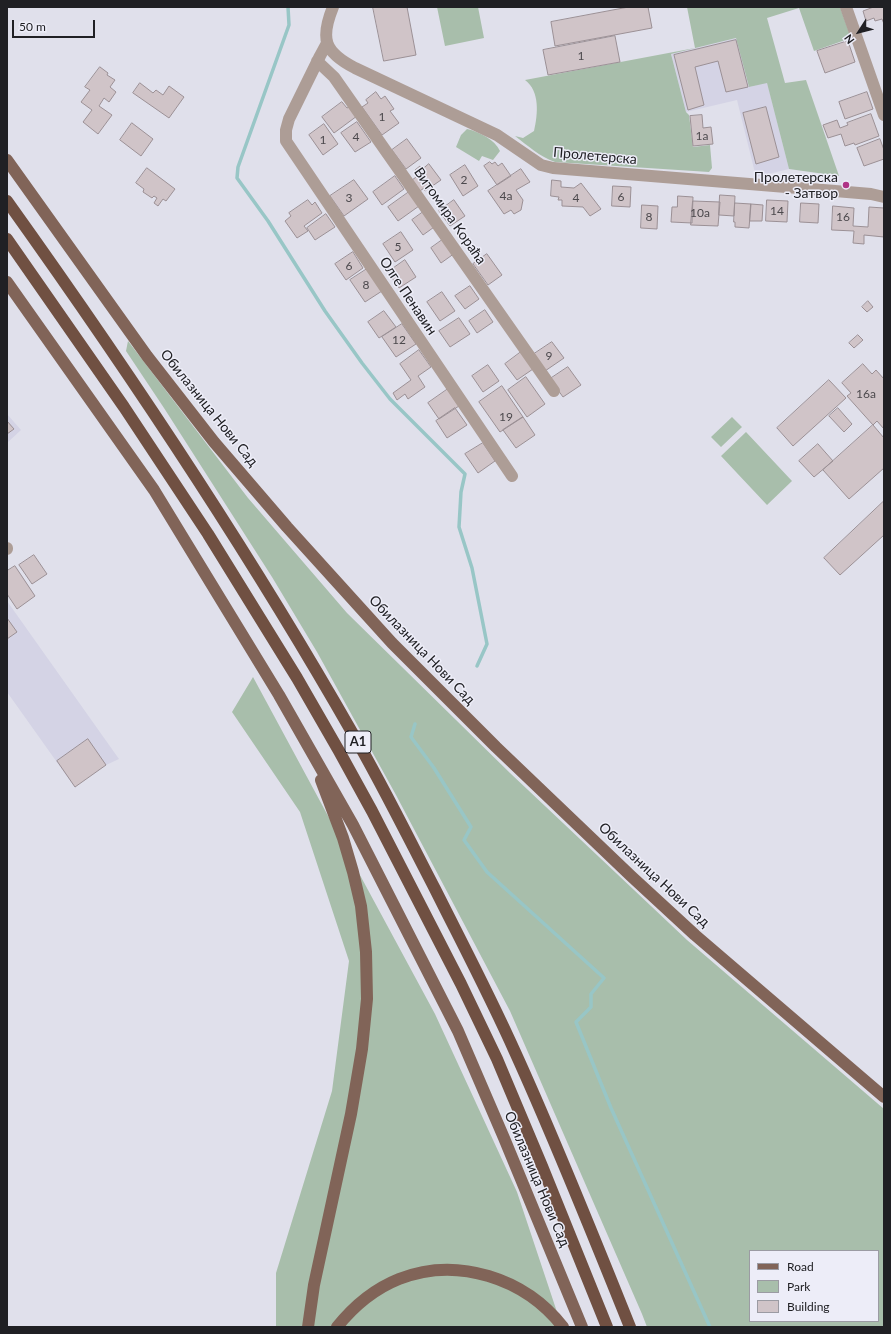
<!DOCTYPE html>
<html>
<head>
<meta charset="utf-8">
<style>
	body { margin:0 }
	#map { position:relative; width:891px; height:1334px; overflow:hidden; background:#e0e0eb; font-family:Lato,sans-serif }
	canvas { display:block }
	.frame { position:absolute; inset:0; border:8px solid #202024; pointer-events:none }
	.legend { position:absolute; left:749px; top:1250px; width:130px; height:72px; box-sizing:border-box; background:#ededf8; border:1px solid #9b9ba3; margin:0; padding:5px 7px; list-style:none; font-size:12px; color:#202024 }
	.legend li { display:flex; align-items:center; gap:8px; height:20px }
	.legend b { width:20px; border:1px solid #9b9ba3 }
	.north { position:absolute; left:839px; top:12px; width:40px; height:40px; -webkit-text-stroke:3px #ededf8; paint-order:stroke; rotate:234deg; font-size:11px; font-weight:700; line-height:16px; text-align:center; color:#202024 }
	.north::after { content:''; display:block; margin:auto; width:14px; height:18px; background:#202024; clip-path:polygon(50% 0,100% 100%,50% 72%,0 100%) }
	.scale { position:absolute; left:12px; top:20px; width:83px; height:18px; box-sizing:border-box; border:2px solid #202024; border-top:0; padding-left:5px; font-size:12px; line-height:14px; white-space:nowrap; color:#202024; -webkit-text-stroke:3px #ededf8; paint-order:stroke }
</style>
</head>
<body>
<div id="map">
<canvas width="891" height="1334"></canvas>
<div class="frame"></div>
<ul class="legend">
<li><b style="height:5px;background:#816458"></b>Road</li>
<li><b style="height:11px;background:#a8beab"></b>Park</li>
<li><b style="height:11px;background:#d0c4c8"></b>Building</li>
</ul>
<div class="north">N</div>
<div class="scale">50 m</div>
</div>
<script>
const context = document.querySelector('canvas').getContext('2d');
context.lineJoin = 'round';
function fill(path, color) { context.fillStyle = color; context.fill(path, 'evenodd'); }
function strokePath(path, color, width, dash) { context.strokeStyle = color; context.lineWidth = width; context.lineCap = dash ? 'butt' : 'round'; context.setLineDash(dash || []); context.stroke(path); }
function write(font, color, halo, rows, align = 'center') {
  context.font = font + ' Lato,sans-serif'; context.lineWidth = 3; context.setLineDash([]); context.textBaseline = 'middle'; context.strokeStyle = halo; context.fillStyle = color; for (const [text, x, y, turn = 0] of rows) {
    context.save(); context.translate(x, y); context.rotate((+turn || 0) * Math.PI / 180); context.textAlign = isNaN(turn) ? turn : align; if (halo) context.strokeText(text, 0, 0); context.fillText(text, 0, 0); context.restore();
  }
}
const built = new Path2D(`
	M737,38L749,87L767,82L789,169L756,177L737,100L686,112L671,54Z
	M7,414L21,430L7,443Z
	M7,601L119,759L106,765L75,786L76,789L7,692Z`);
const green = new Path2D(`
	M437,7H478L484,38L445,46Z
	M687,7H840L851,38L814,51L799,8L767,18L785,83L806,80L839,176L789,169L767,83L749,87L736,38L671,54L686,112L689,115L693,147L710,145L712,168L709,172L555,162C540,157 527,145 515,136L523,138L534,131C538,114 540,91 525,80L695,48Z
	M467,129C480,132 495,140 500,151L493,160L482,156L479,161L456,147L461,135Z
	M128,341L248,498L347,613L510,773L687,940L884,1109V1327H647L642,1314L510,1011L396,795L317,652L272,577L164,408L126,351ZM750,1251H878V1321H750Z
	M732,417L742,427L721,447L711,437Z
	M746,432L792,481L767,505L721,456Z
	M253,677L435,1014L517,1192L562,1327H276V1273L332,1091L349,961L300,812L232,712Z`);
const stream = new Path2D(`
	M288,7L289,25L238,167L237,178L268,221L325,311L362,363L390,399L465,474L461,492L459,527L472,568L487,644L477,666
	M415,724L411,737L434,768L471,827L464,840L487,872L604,978L591,994V1007L576,1022L611,1108L710,1327`);
const building = new Path2D(`
	M373,7H407L416,55L384,61Z
	M629,7H648L652,28L555,46L551,22Z
	M870,7H884V24L882,19L875,21L874,18L866,21L863,11L871,8Z
	M615,36L620,62L548,75L543,50Z
	M736,40L748,87L726,92L718,61L695,67L704,105L688,110L674,55Z
	M848,41L855,62L825,73L817,51Z
	M100,67L108,73L107,75L115,80L110,87L116,92L109,102L104,98L99,106L112,115L98,134L83,122L92,110L81,102L90,90L85,87Z
	M140,83L153,93L156,90L163,95L169,86L184,97L169,118L133,93Z
	M376,92L381,99L385,96L394,109L390,111L399,123L382,135L362,107L368,103L366,100Z
	M867,92L873,109L845,119L839,102Z
	M342,102L347,108L349,107L357,116L334,133L322,117Z
	M766,107L779,157L756,164L743,113Z
	M871,114L879,136L855,145L854,143L845,146L841,134L828,138L823,125L837,120L840,128L848,125L847,123Z
	M702,115L703,128L711,127L713,144L693,146L690,116Z
	M357,122L371,142L355,152L341,133Z
	M132,123L153,139L141,156L120,140Z
	M324,124L338,144L323,155L309,135Z
	M407,139L421,158L406,169L392,150Z
	M880,139L884,150V159L864,166L857,148Z
	M490,162L492,164L495,162L498,166L502,163L511,176L497,185L484,166Z
	M429,164L441,180L425,191L424,188L420,191L412,180L419,175L415,170L420,166L422,169Z
	M465,165L478,186L463,196L450,175Z
	M147,168L175,189L166,201L163,199L158,206L154,203L157,198L154,196L152,198L143,192L144,189L136,183Z
	M521,169L530,182L516,190L523,200L521,210L514,214L511,210L504,214L488,191Z
	M395,176L404,189L382,205L373,192Z
	M354,180L368,199L344,216L330,196Z
	M552,180L561,181V187L574,188L581,183L601,209L590,216L583,207L562,206V200H558L559,197L551,196Z
	M613,186L631,187L630,207L612,206Z
	M409,192L419,206L398,221L388,207Z
	M720,195L735,196L734,216L719,215Z
	M678,196L693,197L692,223L671,222L672,207H677Z
	M308,200L312,205L315,202L322,213L304,226L308,231L297,238L285,221L291,216L289,213Z
	M454,200L465,216L450,226L439,211Z
	M767,200L788,201L787,222L766,221Z
	M693,201L720,202L718,226L691,225Z
	M735,203L751,204L749,228L735,227V222H734Z
	M801,203L819,204L818,223L800,222Z
	M751,204L763,205L762,221H750Z
	M642,205L658,206L657,229L641,228Z
	M833,206L854,208L853,226L868,227L869,207L884,208V237L864,235V244L853,243L854,231L832,230Z
	M426,210L437,225L423,235L412,220Z
	M326,214L335,227L315,240L307,228Z
	M401,232L413,250L395,262L383,244Z
	M445,238L455,253L441,263L431,248Z
	M353,252L363,268L346,280L335,264Z
	M487,254L502,275L488,285L473,264Z
	M405,260L416,277L399,288L388,272Z
	M367,269L382,291L365,302L350,280Z
	M470,286L479,299L465,309L455,296Z
	M442,292L455,311L440,321L427,302Z
	M868,301L873,307L867,312L862,307Z
	M485,310L493,322L477,333L469,321Z
	M384,311L396,327L379,338L368,322Z
	M459,318L470,334L450,347L439,331Z
	M402,324L416,344L396,357L382,337Z
	M858,335L863,340L854,348L849,343Z
	M552,342L564,358L545,371L534,354Z
	M419,350L431,367L418,376L425,387L408,399L405,394L397,400L393,393L411,380L400,364Z
	M521,352L533,369L517,380L505,364Z
	M863,364L872,374L876,370L884,379V429L877,421L873,425L847,396L851,393L842,383Z
	M488,365L499,381L483,392L472,376Z
	M568,367L581,385L563,397L550,379Z
	M526,377L545,404L527,417L508,390Z
	M829,380L846,398L793,446L777,428Z
	M502,386L523,417L500,432L479,402Z
	M448,389L459,406L439,419L428,403Z
	M455,408L467,425L447,438L436,421Z
	M838,408L852,424L844,432L829,416Z
	M523,417L535,435L516,448L503,430Z
	M7,421L14,429L7,434Z
	M873,425L884,438V468L849,499L823,470Z
	M483,443L495,461L478,473L465,454Z
	M818,444L833,461L814,477L799,461Z
	M884,501V535L840,575L824,558Z
	M34,555L47,574L32,584L19,565Z
	M15,566L35,596L17,609L7,594V571Z
	M7,618L17,632L7,639Z
	M88,739L106,765L75,787L57,761Z`);
const street = new Path2D(`
	M333,7C320,39 324,52 355,68L497,135L541,165L553,168L823,190L871,194L884,197
	M846,7L884,115
	M327,43L320,56L289,119L286,130V141L512,476
	M317,61L334,77L554,391
	M7,549V548`);
const primary = new Path2D(`
	M7,160L147,356L214,442L287,527L392,643L496,747L631,876L695,935L884,1097
	M7,282L154,490L279,695L353,825L458,1031L504,1138L582,1327
	M308,1327L314,1285L351,1114L362,1049L367,999L366,952L361,906L353,872L343,838L321,780
	M337,1327C353,1307 374,1289 399,1279C457,1256 525,1278 563,1327`);
const highway = new Path2D(`
	M7,201C130,373 248,550 353,734C382,784 408,837 435,889C462,943 490,996 515,1052C556,1142 593,1235 630,1327
	M7,239L124,407L208,534L297,678L339,751L372,811L461,984L497,1059L542,1166L607,1327`);
const markers = [
	[846,185,4,"#b03486"]
];
const numberNames = [
	["1",581,56],
	["1",382,117],
	["1a",702,136],
	["4",356,137],
	["1",323,140],
	["2",464,180],
	["4a",506,196],
	["6",621,197],
	["3",349,198],
	["4",576,198],
	["14",777,211],
	["10a",700,213],
	["8",649,217],
	["16",843,217],
	["5",398,247],
	["6",349,266],
	["8",366,285],
	["12",399,340],
	["9",549,356],
	["16a",866,394],
	["19",506,417]
];
const shields = [
	[358,742,26]
];
const shieldNames = [
	["A1",358,742]
];
const streetNames = [
	["Пролетерска",595,156,5],
	["Витомира Кораћа",450,216,55],
	["Олге Пенавин",408,296,56],
	["Обилазница Нови Сад",209,408,51],
	["Обилазница Нови Сад",422,650,46],
	["Обилазница Нови Сад",654,875,43],
	["Обилазница Нови Сад",537,1179,67]
];
const poiNames = [
	["Пролетерска",838,177],
	["- Затвор",838,193]
];
fill(built, '#d4d3e5');
fill(green, '#a8beab');
strokePath(stream, '#98c6c6', 3.5);
fill(building, '#d0c4c8');
strokePath(building, '#9b9095', 1);
strokePath(street, '#ad9d96', 12);
strokePath(primary, '#816458', 12);
strokePath(highway, '#705042', 12);
for (const [x, y, r, color] of markers) { const dot = new Path2D(); dot.arc(x, y, r, 0, 2 * Math.PI); context.fillStyle = color; context.fill(dot); strokePath(dot, '#ededf8', 1.5); }
write('12px', '#4c494d', null, numberNames);
for (const [x, y, w] of shields) { const box = new Path2D(); box.roundRect(x - w / 2, y - 11, w, 22, 3); context.fillStyle = '#ededf8'; context.fill(box); strokePath(box, '#202024', 1); }
write('bold 13px', '#202024', null, shieldNames);
write('14px', '#202024', '#ededf8', streetNames);
write('14px', '#202024', '#ededf8', poiNames, 'right');
</script>
</body>
</html>
